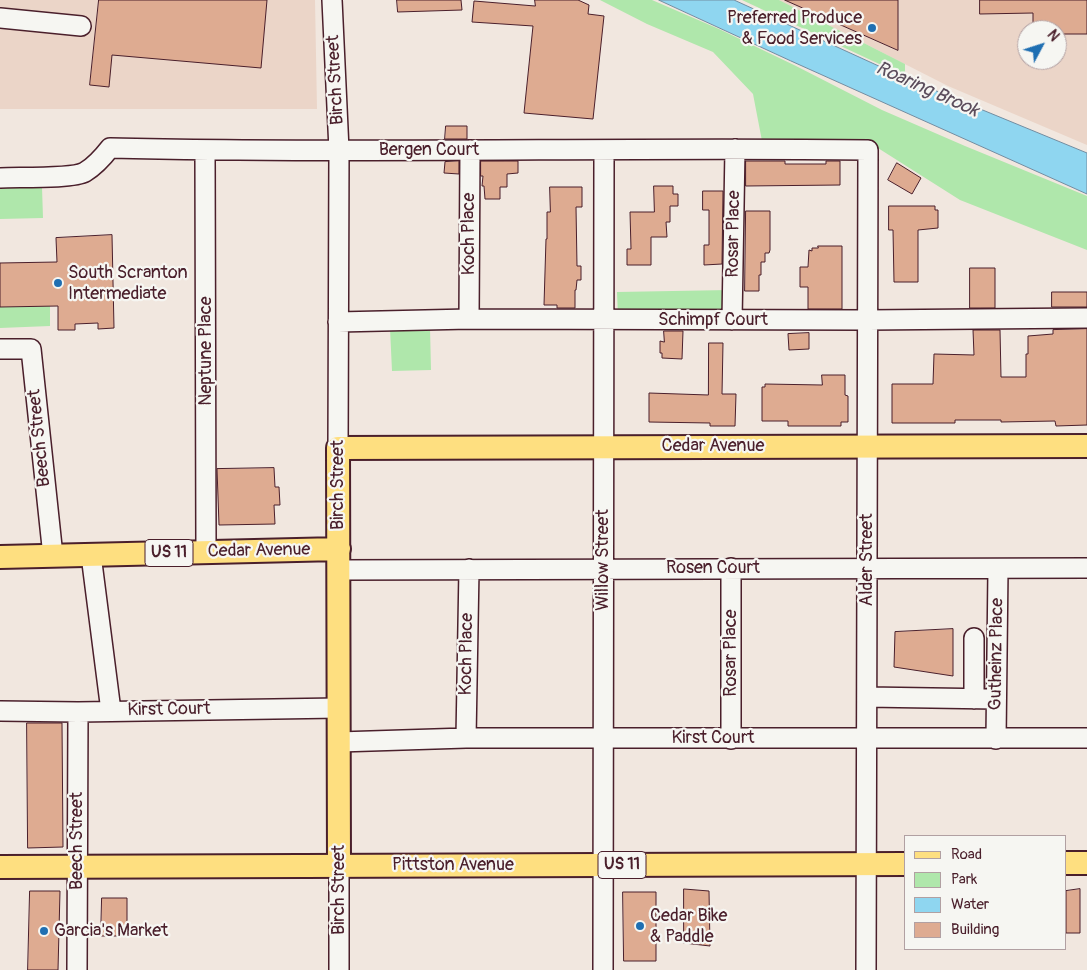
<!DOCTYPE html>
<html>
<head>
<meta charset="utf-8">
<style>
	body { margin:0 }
	#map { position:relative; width:1087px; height:970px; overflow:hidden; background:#f1e7df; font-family:Pangolin,sans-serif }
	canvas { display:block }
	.legend { position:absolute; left:904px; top:835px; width:162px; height:115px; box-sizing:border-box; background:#f6f6f2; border:1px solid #b1a0a2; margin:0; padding:6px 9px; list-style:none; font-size:15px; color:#4a1f2b }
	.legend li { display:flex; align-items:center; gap:10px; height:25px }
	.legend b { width:25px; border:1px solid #b1a0a2 }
	.north { position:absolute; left:1017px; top:20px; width:50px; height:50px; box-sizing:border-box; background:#f6f6f2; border:1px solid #b1a0a2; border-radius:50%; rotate:50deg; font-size:14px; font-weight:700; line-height:20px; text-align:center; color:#4a1f2b }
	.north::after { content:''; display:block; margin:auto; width:18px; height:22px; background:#1f6fb2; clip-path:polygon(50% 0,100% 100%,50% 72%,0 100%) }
</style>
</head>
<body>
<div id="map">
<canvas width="1087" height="970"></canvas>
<ul class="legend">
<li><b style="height:6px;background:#fedf80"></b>Road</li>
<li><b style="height:14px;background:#afe7ab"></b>Park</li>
<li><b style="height:14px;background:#8fd6f0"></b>Water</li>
<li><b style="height:14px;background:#deab91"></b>Building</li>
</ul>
<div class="north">N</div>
</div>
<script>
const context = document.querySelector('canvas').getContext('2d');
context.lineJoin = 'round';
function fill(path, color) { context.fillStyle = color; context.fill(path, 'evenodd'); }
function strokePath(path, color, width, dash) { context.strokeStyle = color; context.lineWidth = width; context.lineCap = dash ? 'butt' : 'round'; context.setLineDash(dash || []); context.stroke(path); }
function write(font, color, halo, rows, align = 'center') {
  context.font = font + ' Pangolin,sans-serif'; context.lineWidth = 4.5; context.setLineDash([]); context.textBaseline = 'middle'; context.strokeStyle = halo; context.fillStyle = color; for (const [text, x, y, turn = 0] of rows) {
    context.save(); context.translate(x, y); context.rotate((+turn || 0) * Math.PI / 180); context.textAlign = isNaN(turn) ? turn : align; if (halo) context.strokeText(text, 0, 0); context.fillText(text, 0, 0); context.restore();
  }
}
const built = new Path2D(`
	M0,0H315L317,109H0Z
	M779,0H1087V145L948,86ZM1027,30H1057V60H1027Z`);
const green = new Path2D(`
	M600,0H652L719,29L796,66L882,110L965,146L1087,196V250L960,200L870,143L762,141L753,94L713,52L647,24Z
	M742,0H779L905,64V76Z
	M42,187L43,218L0,219V188Z
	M729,290V316L618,317L617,292Z
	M50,306V326L0,328V307Z
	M430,327L431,370L392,371L390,328Z`);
const water = new Path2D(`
	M659,0H734L905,78L1087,153V194L791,61Z`);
const building = new Path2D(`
	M99,0H267L261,68L112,55L109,87L90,85Z
	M397,0H461L462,10L398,12Z
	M535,0H578L589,5L588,14L604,16L593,119L524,113L533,26L472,22L474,1L535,6Z
	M785,0H898V50Z
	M980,0H1087V34H1057V30H1033V13L980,14Z
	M446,126H467V139H445Z
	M459,161V174L444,173L445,162Z
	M481,161H518V173L507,174V187H500V199H485L484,186H482L483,176H481Z
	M746,161H785V164H826V161H840V185L746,186Z
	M897,163L921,178L912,194L888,180Z
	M654,186H673V194H678V206H670V222H666L667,237H651V265H627V249H631L630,212H654Z
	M550,187H582V207H576L577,266H581V280H577L576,290H575V308H557V305H544L546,239H547V212H550Z
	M703,191H723L722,264L704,265V245H709V210H703Z
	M889,206H935V210H938V228L918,230V282H894L893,230H889Z
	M746,211H770V250L769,253H765V262H761V275H759V291H745Z
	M112,235L114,328L98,329V323L75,324V330H58V306L0,307V263L57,262L56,238Z
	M818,246H842V309H808V287H800V267H808L809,250L812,251V248H818Z
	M970,268H995V308H970Z
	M1052,292H1087V307H1052Z
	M1087,329V425L1056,426L1055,421L1001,422V420H955V423H892V384H933L934,354L974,355L973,330H1000L1001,377H1026V354H1028V336L1053,334V330Z
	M664,331H683L682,359L662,358V353H660V341L664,342Z
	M809,333V349L789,350L788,334Z
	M709,343H723L722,394H736L735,426H710V423L649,422V393L708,395Z
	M822,375H845V395L848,396V422H841V426H788V421H762V387H765V384L822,385Z
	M274,468L275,487H279L280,505H274L275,524L219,525L217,469Z
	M953,629V676L894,667L895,632Z
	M27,723H62L63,847L28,848Z
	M684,889L709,891L710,946L684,943Z
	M1080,889V933H1066V891Z
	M30,891H60L58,970H28Z
	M623,892H656V961H624Z
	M102,898H127V936H101Z`);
const minor = new Path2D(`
	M332,0L339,150L338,448
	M0,18L81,26
	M205,150L206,551
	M0,178C17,177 73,179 85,172C95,166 103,157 110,148C363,154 616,147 868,150L866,970
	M469,319L470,150
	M732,320L735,149
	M338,322L469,319L868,320L1087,318
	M0,349H31L53,556
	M91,555L111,711
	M339,570L1087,568
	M974,638V699
	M867,697L996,699
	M0,711L78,712L339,708
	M466,738L469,569
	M731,739V568
	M996,739L998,569
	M339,742L466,738H1087
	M339,866V970
	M77,970L78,712
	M603,970L604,150`);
const major = new Path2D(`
	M0,557L339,549
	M1066,863H1087
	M339,866L338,448L1087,446
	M0,867L906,864`);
const markers = [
	[872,28,5,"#1f6fb2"],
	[58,283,5,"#1f6fb2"],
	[640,926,5,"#1f6fb2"],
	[44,931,5,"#1f6fb2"]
];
const shields = [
	[169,553,48],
	[622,865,48]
];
const shieldNames = [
	["US 11",169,553],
	["US 11",622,865]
];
const poiNames = [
	["Preferred Produce",862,18,"right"],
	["& Food Services",862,39,"right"],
	["South Scranton",68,273],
	["Intermediate",68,294],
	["Cedar Bike",650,916],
	["& Paddle",650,937],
	["Garcia's Market",54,931]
];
const streetNames = [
	["Birch Street",336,80,-93],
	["Bergen Court",429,150],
	["Koch Place",469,234,-90],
	["Rosar Place",734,234,-89],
	["Schimpf Court",713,320],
	["Neptune Place",206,351,-90],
	["Beech Street",40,438,-96],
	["Cedar Avenue",713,446],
	["Birch Street",338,485,-90],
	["Cedar Avenue",259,551,-1],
	["Willow Street",603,560,-90],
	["Alder Street",867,560,-90],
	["Rosen Court",713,568],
	["Rosar Place",731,653,-90],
	["Koch Place",467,654,-89],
	["Gutheinz Place",997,654,-89],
	["Kirst Court",169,710,-1],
	["Kirst Court",713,738],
	["Beech Street",77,841,-90],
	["Pittston Avenue",453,865],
	["Birch Street",339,890,-90]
];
const waterNames = [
	["Roaring Brook",927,90,24]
];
fill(built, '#ebd5c8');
fill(green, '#afe7ab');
fill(water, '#8fd6f0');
strokePath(water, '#738da1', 1);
fill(building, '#deab91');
strokePath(building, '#4a1f2b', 1);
strokePath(minor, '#4a1f2b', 22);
strokePath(major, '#4a1f2b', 26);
strokePath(minor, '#f6f6f2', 19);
strokePath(major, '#fedf80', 22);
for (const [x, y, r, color] of markers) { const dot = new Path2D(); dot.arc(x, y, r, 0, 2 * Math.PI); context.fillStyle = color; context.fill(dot); strokePath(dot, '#f6f6f2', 2); }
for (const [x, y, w] of shields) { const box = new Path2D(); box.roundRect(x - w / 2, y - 13.5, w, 27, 4); context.fillStyle = '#f6f6f2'; context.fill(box); strokePath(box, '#4a1f2b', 1); }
write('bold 16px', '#4a1f2b', null, shieldNames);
write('18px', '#4a1f2b', '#f6f6f2', poiNames, 'left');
write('18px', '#4a1f2b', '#f6f6f2', streetNames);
write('italic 19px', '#5b4d5c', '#f6f6f2', waterNames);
</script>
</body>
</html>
